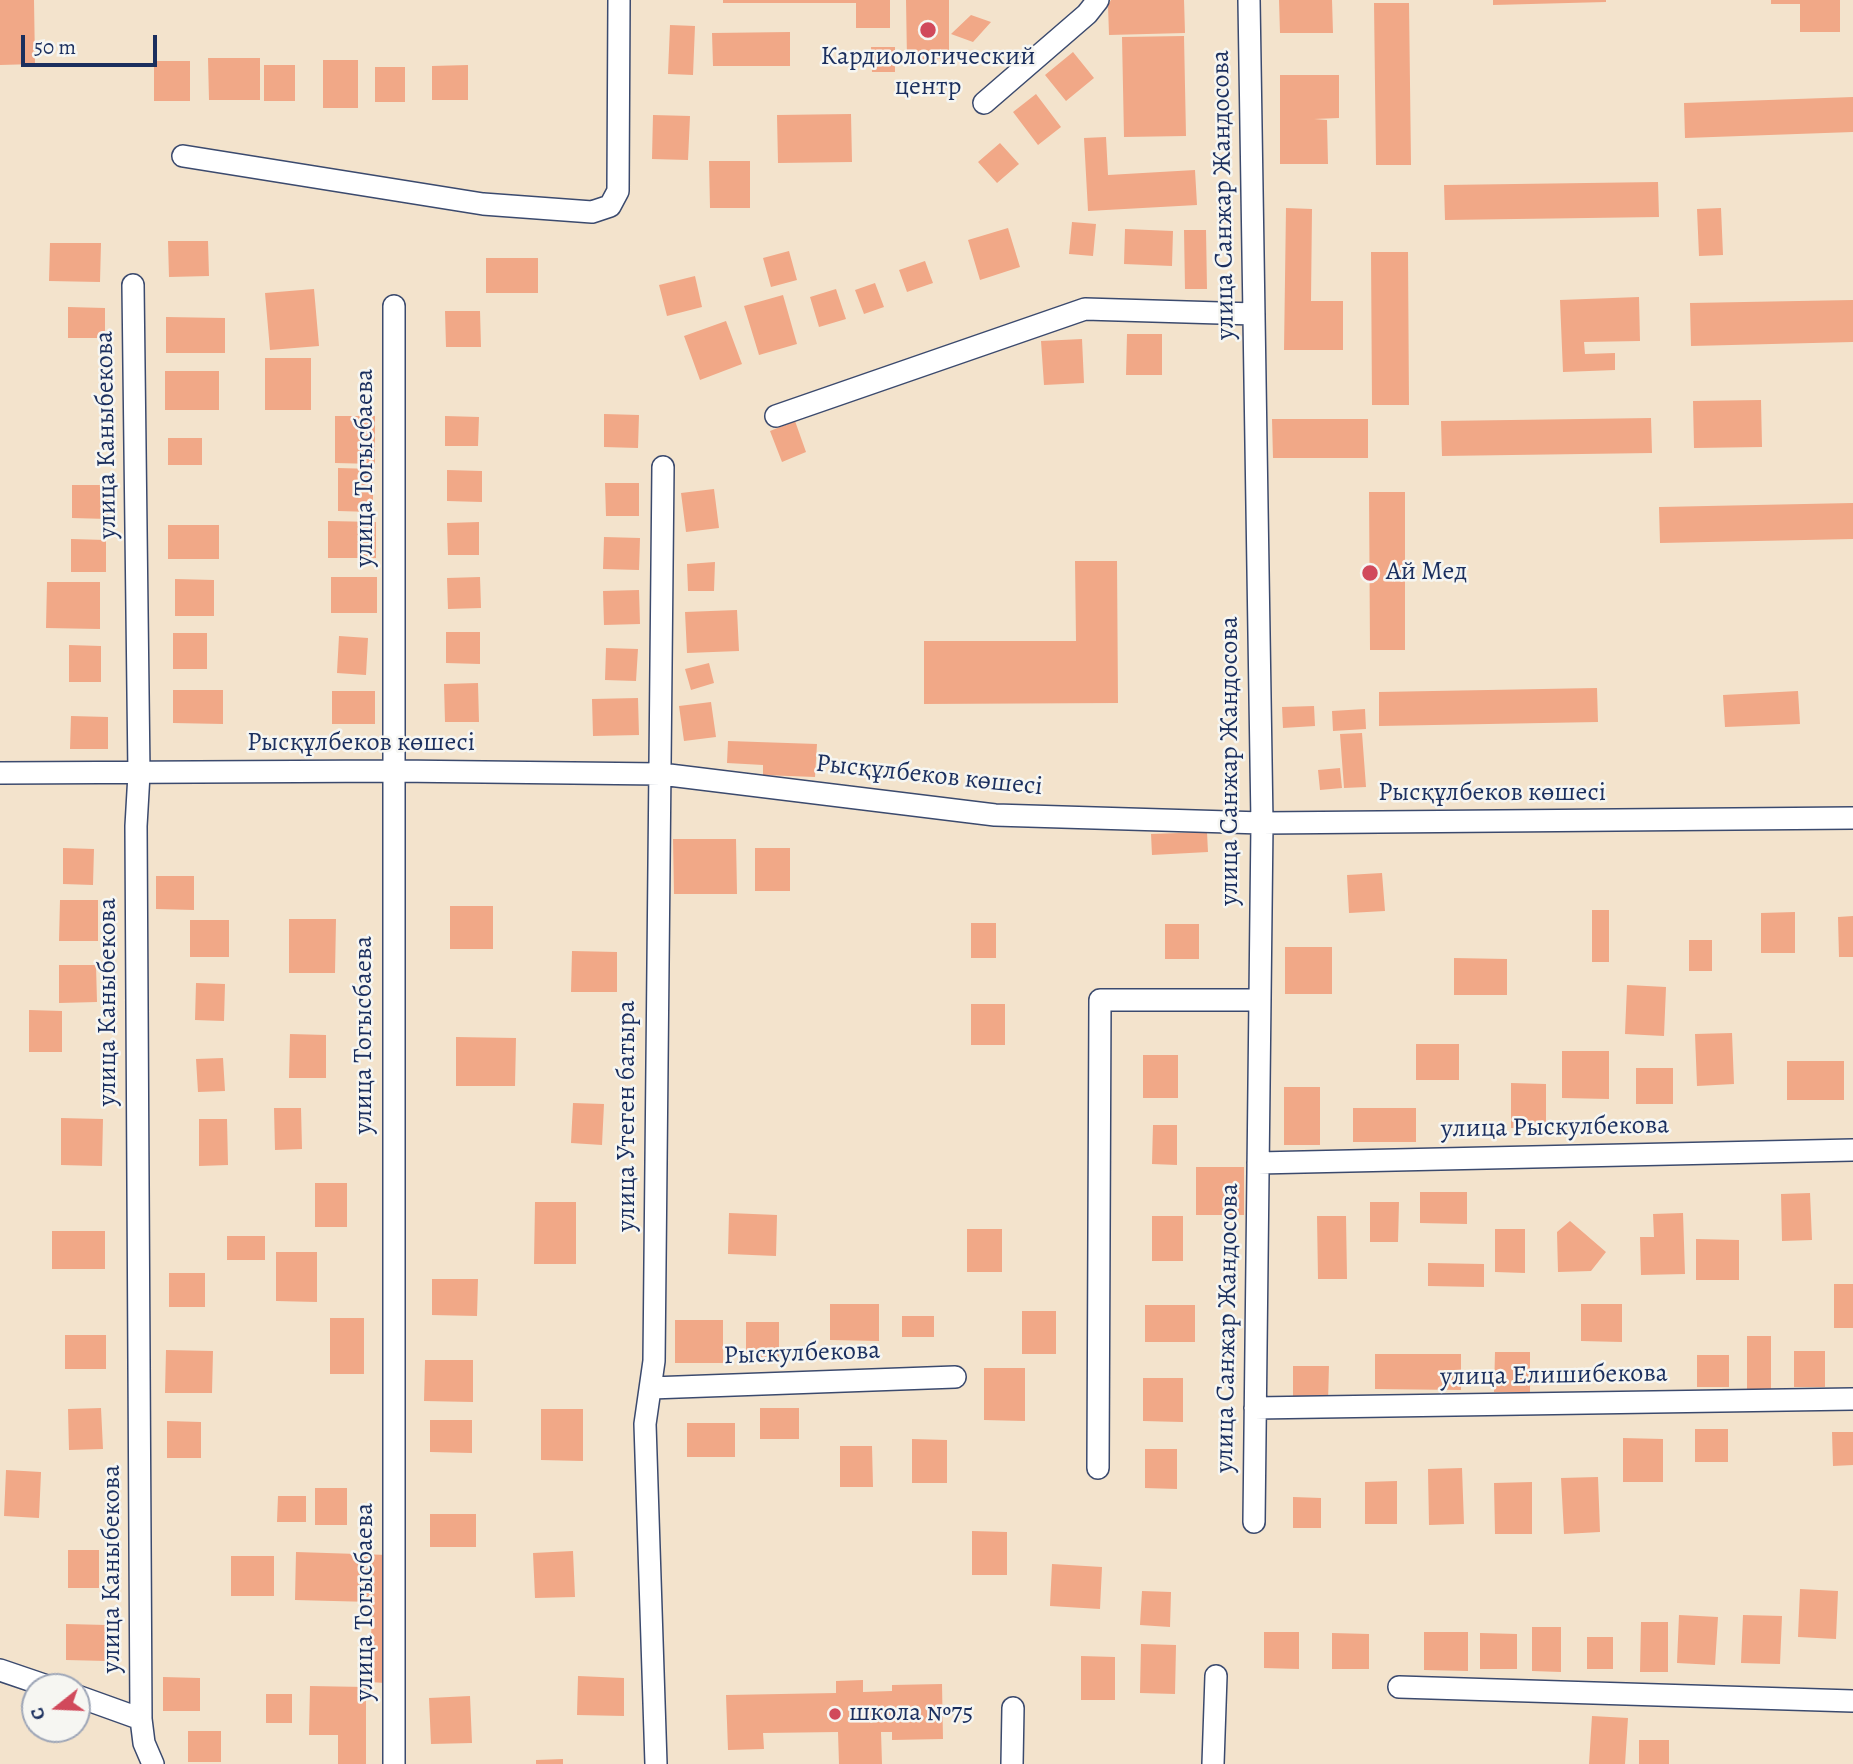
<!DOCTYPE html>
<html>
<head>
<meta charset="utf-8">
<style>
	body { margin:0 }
	#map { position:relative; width:1853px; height:1764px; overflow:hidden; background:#f3e3cc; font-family:Alegreya,serif }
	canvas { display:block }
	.north { position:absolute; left:21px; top:1673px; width:70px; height:70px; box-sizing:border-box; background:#f6f6f2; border:2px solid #9ea6b7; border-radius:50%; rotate:252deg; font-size:19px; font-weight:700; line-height:28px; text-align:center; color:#1b2f5e }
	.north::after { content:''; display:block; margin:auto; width:24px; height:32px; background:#d1495b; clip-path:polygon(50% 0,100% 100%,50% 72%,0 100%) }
	.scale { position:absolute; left:21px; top:35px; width:136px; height:32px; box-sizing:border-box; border:4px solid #1b2f5e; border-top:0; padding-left:9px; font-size:21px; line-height:24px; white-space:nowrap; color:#1b2f5e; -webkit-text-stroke:5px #f6f6f2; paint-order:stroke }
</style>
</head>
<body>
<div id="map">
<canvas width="1853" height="1764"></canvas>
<div class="north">С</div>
<div class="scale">50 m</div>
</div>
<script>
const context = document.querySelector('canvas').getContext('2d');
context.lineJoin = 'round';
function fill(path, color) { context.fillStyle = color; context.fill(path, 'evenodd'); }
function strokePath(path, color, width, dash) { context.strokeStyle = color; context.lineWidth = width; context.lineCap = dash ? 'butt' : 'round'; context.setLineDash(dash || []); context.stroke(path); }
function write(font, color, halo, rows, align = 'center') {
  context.font = font + ' Alegreya,serif'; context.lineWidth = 5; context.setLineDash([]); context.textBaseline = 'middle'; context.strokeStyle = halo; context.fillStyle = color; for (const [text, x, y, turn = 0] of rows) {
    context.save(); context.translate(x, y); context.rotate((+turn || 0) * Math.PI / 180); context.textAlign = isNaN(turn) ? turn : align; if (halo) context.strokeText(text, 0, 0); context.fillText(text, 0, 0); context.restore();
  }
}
const building = new Path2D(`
	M0,0H34L35,64L0,65Z
	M723,0H890V28H856V3H723Z
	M906,0H949V59H907Z
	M1111,0H1184L1185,33L1109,35L1108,5Z
	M1279,0H1332L1333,33H1280Z
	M1493,0H1606V2L1493,5Z
	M1771,0H1840V32H1800V4H1771Z
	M1374,3H1409L1411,165H1376Z
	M971,15L991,22L973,42L951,34Z
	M670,25L695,26L693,75L668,74Z
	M790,32V66H713L712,33Z
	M1184,36L1186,136L1124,137L1122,37Z
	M871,47H895V72H872Z
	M1073,52L1094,78L1066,101L1045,75Z
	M208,58H260V100H209Z
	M323,60H358V108H323Z
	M154,61H190V101H154Z
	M264,65H295V101H264Z
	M468,65V100H432V66Z
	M375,67H405V102H375Z
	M1280,75H1339V118L1314,119L1327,120L1328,164H1280Z
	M1036,94L1061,127L1038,145L1013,112Z
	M1853,97V132L1685,138L1684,103Z
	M851,114L852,162L778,163L777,115Z
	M653,115L690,116L688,160L652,159Z
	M1106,137L1108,175L1195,170L1197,205L1088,211L1084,138Z
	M1000,143L1019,164L997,183L978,162Z
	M709,161H750V208H710Z
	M1658,182L1659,217L1445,220L1444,185Z
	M1286,208L1312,209L1311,301H1343V350H1284Z
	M1721,208L1723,255L1699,256L1697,209Z
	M1072,222L1096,224L1093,256L1069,254Z
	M1008,228L1020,267L980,280L968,240Z
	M1125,229L1173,231L1172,266L1124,264Z
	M1184,230H1206L1207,289H1185Z
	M168,241H208L209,276L169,277Z
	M50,243H101L100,282L49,281Z
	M789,251L797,280L771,287L763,258Z
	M1371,252H1408L1409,405H1372Z
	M486,258H538V293H486Z
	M925,261L933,283L907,292L899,270Z
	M695,276L702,307L667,316L659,285Z
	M875,283L884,307L864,314L855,290Z
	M314,289L319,346L270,350L265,293Z
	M836,289L846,319L819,327L810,297Z
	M783,295L797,344L759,355L744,306Z
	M1639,297L1640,341L1584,342L1585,354L1615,353V370L1563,372L1560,300Z
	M1853,300V342L1691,346L1690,303Z
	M68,307L105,308V338H68Z
	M445,311H480L481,347H446Z
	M166,317L225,318V353H166Z
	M726,321L742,364L700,380L684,336Z
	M1127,334H1162V375H1126Z
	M1082,339L1084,383L1044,385L1041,341Z
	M265,358H311V410H265Z
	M165,371H219V410H165Z
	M1761,400L1762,447L1694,448L1693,401Z
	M604,414L639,415L638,448L604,447Z
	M335,416H375V464L335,463Z
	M445,416L479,417L478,446H445Z
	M1651,418L1652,453L1442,456L1441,421Z
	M1272,419H1368V458H1273Z
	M795,421L806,452L782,462L770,431Z
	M168,438H202V465H168Z
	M338,468L373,469V512L338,511Z
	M447,470L482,471V502L447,501Z
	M605,483H639V516H606Z
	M72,485H109L108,519L72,518Z
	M714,489L719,528L686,532L681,493Z
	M1369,492H1405V650H1370Z
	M1853,503V539L1660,543L1659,507Z
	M328,521L376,522V558H328Z
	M479,522V555H448L447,523Z
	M168,525H219V559H168Z
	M604,537L640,538L639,570L603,569Z
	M71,539L106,540V572H71Z
	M1075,561H1117L1118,703L924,704V641H1076Z
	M715,562L714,591H688L687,564Z
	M331,577H377V613H331Z
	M480,577L481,608L448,609L447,578Z
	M175,579L214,580V616H175Z
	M47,582H100V629L46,628Z
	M639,590L640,624L604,625L603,591Z
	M737,610L739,651L687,653L685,612Z
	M446,632H480V664L446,663Z
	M173,633H207V669H173Z
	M339,636L368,638L366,675L337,673Z
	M69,645L101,646V682H69Z
	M606,648L638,649L636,681L605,680Z
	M709,663L714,683L691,690L685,669Z
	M478,683L479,722H445L444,684Z
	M1597,688L1598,722L1379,726V692Z
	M173,690H223V724L173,723Z
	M332,691H375V724H332Z
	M1798,691L1800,724L1725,727L1723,695Z
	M638,698L639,735L593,736L592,699Z
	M711,702L716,737L684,741L679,706Z
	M1314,706L1315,726L1283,728L1282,707Z
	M1365,709L1366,729L1333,731L1332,711Z
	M71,716L108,717V749H70Z
	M1362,733L1366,787L1344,788L1340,734Z
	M728,741L817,744L815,777L763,775V765L727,763Z
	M1340,768L1342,788L1320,790L1318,770Z
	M1207,832L1208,852L1152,855L1151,834Z
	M673,839H736L737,894H674Z
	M63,848L94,849L93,885L63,884Z
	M755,848H790V891H755Z
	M1382,873L1385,911L1349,913L1347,875Z
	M156,876H194V910L156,909Z
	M60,900H98V941H59Z
	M450,906H493V949H450Z
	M1592,910H1609V962H1592Z
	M1795,912V953H1761V913Z
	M1853,916V957H1839L1838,917Z
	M289,919H336L335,973H289Z
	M190,920H229V957H190Z
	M971,923H996V958H971Z
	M1165,924H1199V959H1165Z
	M1689,940H1712V971H1689Z
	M1285,947H1332V994H1285Z
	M572,951L617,952V992H571Z
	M1454,958L1507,959V995H1454Z
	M59,965H96L97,1002L59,1003Z
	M196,983L225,984L224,1021L195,1020Z
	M1627,985L1666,987L1664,1036L1625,1034Z
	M971,1004H1005V1045H971Z
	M29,1010L62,1011V1052H29Z
	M1732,1033L1734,1084L1697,1086L1695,1034Z
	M290,1034L326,1035V1078H289Z
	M456,1037L516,1038L515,1086H456Z
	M1416,1044H1459V1080H1416Z
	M1562,1051H1609V1099L1562,1098Z
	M1143,1055H1178V1098H1143Z
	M223,1058L225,1091L198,1092L196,1059Z
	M1787,1061H1844V1100H1787Z
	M1636,1068H1673V1104H1636Z
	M1511,1083L1546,1084V1128H1511Z
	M1284,1087H1320V1145H1284Z
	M573,1103L604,1104L602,1145L571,1143Z
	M274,1108H301L302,1149L275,1150Z
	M1353,1108H1416V1142H1353Z
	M61,1118L103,1119L102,1166L61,1165Z
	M199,1119H227L228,1165L199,1166Z
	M1153,1125H1177V1165L1152,1164Z
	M1196,1167H1244V1215H1196Z
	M315,1183H347V1227H315Z
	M1420,1192H1467V1224L1420,1223Z
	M1810,1193L1812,1240L1782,1241L1781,1194Z
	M535,1202H576V1264H534Z
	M1370,1202H1399L1398,1242H1370Z
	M729,1213L777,1215L776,1256L728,1254Z
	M1683,1213L1685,1274L1641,1275L1640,1237H1654L1653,1214Z
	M1152,1216H1183V1261H1152Z
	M1317,1216H1346L1347,1279H1318Z
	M1570,1221L1606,1252L1591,1271L1558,1272L1557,1232Z
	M967,1229H1002V1272H967Z
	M1495,1229H1525V1273L1495,1272Z
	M52,1231H105V1269H52Z
	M227,1236H265V1260H227Z
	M1696,1239L1739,1240V1280H1696Z
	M276,1252H317V1302L276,1301Z
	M1428,1263L1484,1264V1287L1428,1286Z
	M169,1273H205V1307H169Z
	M432,1279H478L477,1316L432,1315Z
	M1834,1284H1853V1328H1834Z
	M830,1304H879V1341L830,1340Z
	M1581,1304H1622V1342L1581,1341Z
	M1145,1305H1195V1342H1145Z
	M1022,1311H1056V1354H1022Z
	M902,1316H934V1337H902Z
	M330,1318H364V1374H330Z
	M675,1320H723V1363H675Z
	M746,1322H779V1357H746Z
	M65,1335H106V1369H65Z
	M1747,1336H1771V1390H1747Z
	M166,1350L213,1351L212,1393H165Z
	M1794,1351H1825V1387H1794Z
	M1495,1352H1530V1392H1494Z
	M1375,1354H1461V1390L1375,1389Z
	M1697,1355H1729V1387H1697Z
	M425,1360H473V1402L424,1401Z
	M1293,1366H1329L1328,1402H1293Z
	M984,1368H1025V1421L984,1420Z
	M1143,1378H1183V1422L1143,1421Z
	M101,1408L103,1449L69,1450L68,1409Z
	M760,1408H799V1439H760Z
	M541,1409H583V1461L541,1460Z
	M430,1420H472V1453L430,1452Z
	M167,1421L201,1422V1458H167Z
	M687,1423H735V1457H687Z
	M1695,1429H1728V1462H1695Z
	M1832,1432H1853V1465L1833,1466Z
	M1623,1438L1663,1439V1482H1623Z
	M912,1439L947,1440V1483H912Z
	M840,1446H872L873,1487H840Z
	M1145,1449H1177V1489L1145,1488Z
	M1462,1468L1464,1524L1429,1525L1428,1469Z
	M6,1470L41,1472L39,1518L4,1516Z
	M1598,1477L1600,1532L1564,1534L1561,1478Z
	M1397,1481V1524H1365V1482Z
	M1532,1482V1534H1495L1494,1483Z
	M315,1488H347V1525H315Z
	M278,1496H306V1522H277Z
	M1293,1497L1321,1498V1528H1293Z
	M430,1514H476V1547H430Z
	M972,1531L1007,1532V1575H972Z
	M68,1550H99V1588H68Z
	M573,1551L575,1597L535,1598L533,1553Z
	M296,1552L388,1555L385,1683L370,1682L372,1602L295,1600Z
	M231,1556H274V1596H231Z
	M1052,1564L1102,1567L1100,1609L1050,1606Z
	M1800,1589L1838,1591L1836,1639L1798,1637Z
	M1142,1591L1171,1592L1170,1627L1140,1625Z
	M1679,1615L1718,1617L1715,1665L1677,1663Z
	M1743,1615L1782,1616L1780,1664L1741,1663Z
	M1641,1622H1668V1672H1640Z
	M66,1624L107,1625V1661L66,1660Z
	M1532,1627H1561V1672L1532,1671Z
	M1264,1632H1299V1669L1264,1668Z
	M1424,1632H1468V1671L1424,1670Z
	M1332,1633L1369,1634V1669H1332Z
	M1480,1633L1517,1634V1669H1480Z
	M1587,1637H1613V1669H1587Z
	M1141,1644L1176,1645L1175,1694L1140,1693Z
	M1081,1656L1115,1657V1700H1081Z
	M578,1676L624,1678V1716L577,1715Z
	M163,1677L200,1678V1711H163Z
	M863,1680V1692L892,1691V1685L942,1684L943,1739L892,1740V1732H881L882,1764H839L838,1732L763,1733L764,1749L728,1750L726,1695L836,1693V1681Z
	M310,1686L366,1687V1764H338V1735H309Z
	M266,1694H292V1723H266Z
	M470,1696L472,1743L431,1744L429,1698Z
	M1592,1716L1628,1718L1625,1764H1589Z
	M188,1731H221V1762H188Z
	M1639,1740H1669V1764H1639Z
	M563,1759V1764H536V1760Z`);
const minor = new Path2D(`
	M1249,0L1262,823L1254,1522
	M984,103L1087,14L1098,0
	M183,156L483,204L592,212L610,206L618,191L619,0
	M133,285L139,774L136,826L141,1719
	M394,306V1764
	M776,416L1085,309L1254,314
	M0,773L395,771L661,774L995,815L1262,823L1853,818
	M1258,1163L1853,1150
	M651,1388L955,1377
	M1255,1408L1853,1399
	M1098,1468L1100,1000H1260
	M0,1670L50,1687
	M1399,1687L1853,1701
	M77,1696L141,1719L144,1743L153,1764
	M656,1764L645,1424L654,1361L663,467
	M1012,1764L1013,1708
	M1213,1764L1216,1676`);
const markers = [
	[928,30,9,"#d1495b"],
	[1370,573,9,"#d1495b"],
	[835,1714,7,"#d1495b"]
];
const poiNames = [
	["Кардиологический",928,58,"center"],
	["центр",928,88,"center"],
	["Ай Мед",1386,573],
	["школа №75",849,1714]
];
const streetNames = [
	["улица Санжар Жандосова",1224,195,-91],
	["улица Каныбекова",107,435,-91],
	["улица Тогысбаева",366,468,-90],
	["Рысқұлбеков көшесі",361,744],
	["улица Санжар Жандосова",1231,761,-90],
	["Рысқұлбеков көшесі",929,776,6],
	["Рысқұлбеков көшесі",1492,794],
	["улица Каныбекова",109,1002,-90],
	["улица Тогысбаева",365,1035,-90],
	["улица Утеген батыра",628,1116,-90],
	["улица Рыскулбекова",1555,1128,-1],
	["улица Санжар Жандосова",1228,1328,-89],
	["Рыскулбекова",802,1354,-2],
	["улица Елишибекова",1554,1376,-1],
	["улица Каныбекова",113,1569,-90],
	["улица Тогысбаева",366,1602,-90]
];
fill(building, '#f1a887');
strokePath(minor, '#3b4a6e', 24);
strokePath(minor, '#fff', 21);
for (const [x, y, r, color] of markers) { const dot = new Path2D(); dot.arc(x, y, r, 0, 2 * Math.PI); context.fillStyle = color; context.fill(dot); strokePath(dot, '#f6f6f2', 2.5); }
write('26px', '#1b2f5e', '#f6f6f2', poiNames, 'left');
write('26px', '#1b2f5e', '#f6f6f2', streetNames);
</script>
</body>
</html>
